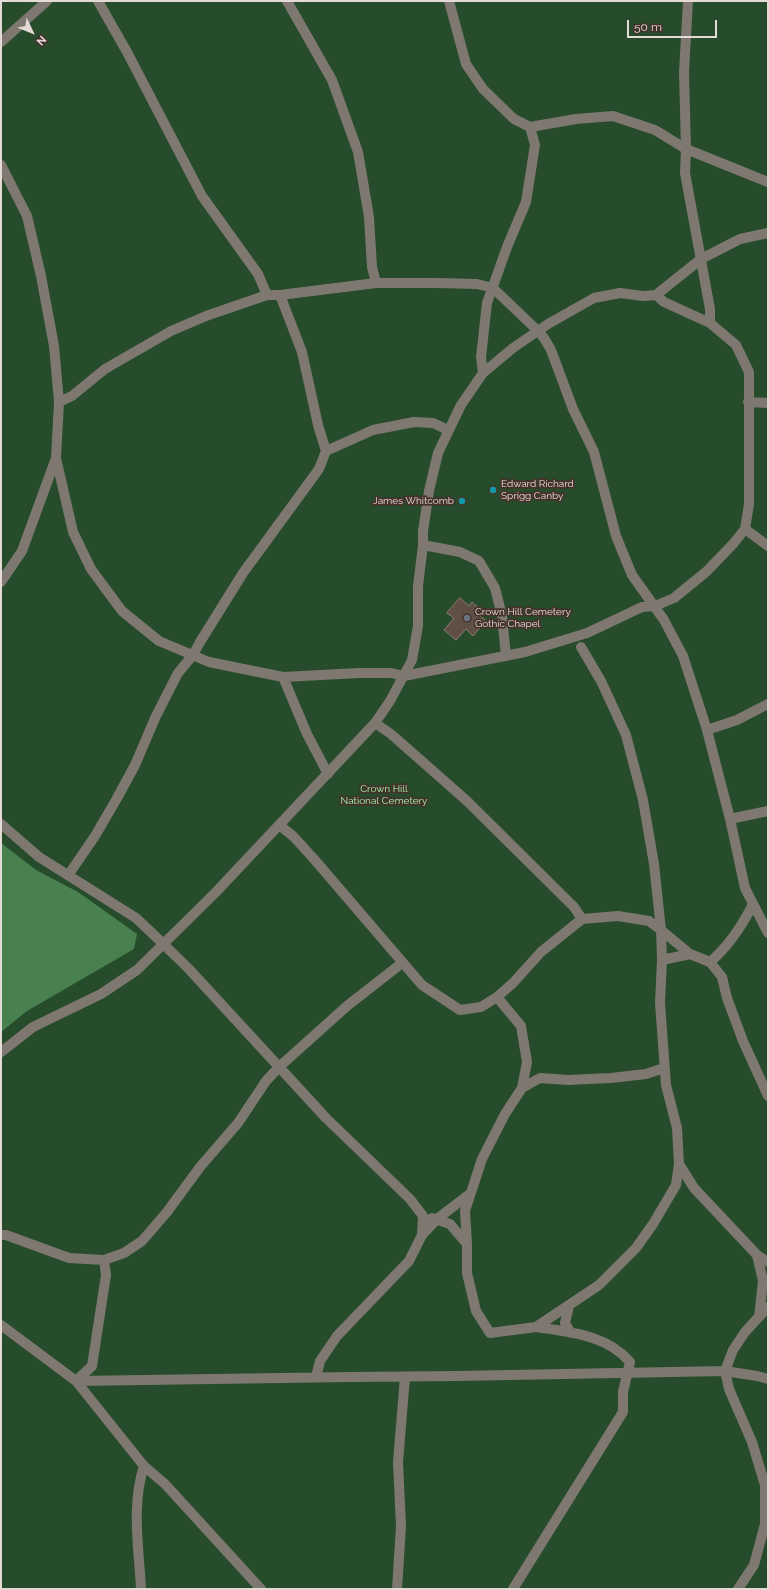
<!DOCTYPE html>
<html>
<head>
<meta charset="utf-8">
<style>
	body { margin:0 }
	#map { position:relative; width:769px; height:1590px; overflow:hidden; background:#44322b; font-family:Raleway,sans-serif }
	canvas { display:block }
	.frame { position:absolute; inset:0; border:2px solid #e6dad6; pointer-events:none }
	.north { position:absolute; left:12px; top:12px; width:40px; height:40px; -webkit-text-stroke:3px #44322b; paint-order:stroke; rotate:133deg; font-size:11px; font-weight:700; line-height:16px; text-align:center; color:#e6dad6 }
	.north::after { content:''; display:block; margin:auto; width:14px; height:18px; background:#e6dad6; clip-path:polygon(50% 0,100% 100%,50% 72%,0 100%) }
	.scale { position:absolute; left:627px; top:20px; width:90px; height:18px; box-sizing:border-box; border:2px solid #e6dad6; border-top:0; padding-left:5px; font-size:12px; line-height:14px; white-space:nowrap; color:#e6dad6; -webkit-text-stroke:3px #44322b; paint-order:stroke }
</style>
</head>
<body>
<div id="map">
<canvas width="769" height="1590"></canvas>
<div class="frame"></div>
<div class="north">N</div>
<div class="scale">50 m</div>
</div>
<script>
const context = document.querySelector('canvas').getContext('2d');
context.lineJoin = 'round';
function fill(path, color) { context.fillStyle = color; context.fill(path, 'evenodd'); }
function strokePath(path, color, width, dash) { context.strokeStyle = color; context.lineWidth = width; context.lineCap = dash ? 'butt' : 'round'; context.setLineDash(dash || []); context.stroke(path); }
function write(font, color, halo, rows, align = 'center') {
  context.font = font + ' Raleway,sans-serif'; context.lineWidth = 3.5; context.setLineDash([]); context.textBaseline = 'middle'; context.strokeStyle = halo; context.fillStyle = color; for (const [text, x, y, turn = 0] of rows) {
    context.save(); context.translate(x, y); context.rotate((+turn || 0) * Math.PI / 180); context.textAlign = isNaN(turn) ? turn : align; if (halo) context.strokeText(text, 0, 0); context.fillText(text, 0, 0); context.restore();
  }
}
const green = new Path2D(`
	M1,1H768V1589H1Z`);
const forest = new Path2D(`
	M1,843L36,870L78,892L137,934L134,949L27,1011L1,1032Z`);
const building = new Path2D(`
	M460,598L469,606L472,602L480,609L477,613L486,621L473,636L466,629L456,640L444,630L454,618L447,613Z`);
const minor = new Path2D(`
	M98,1L127,52L202,196L258,274L267,295
	M287,1L332,80L358,152L369,217L372,267L376,283
	M449,1L466,64L483,89L514,119L530,127L576,119L613,116L655,130L686,149L768,182
	M688,1L684,72L686,149L685,173L710,309V323
	M1,42L47,1
	M1,165L27,216L41,276L54,346L59,402L56,458L22,551L1,582
	M280,295L302,352L318,425L326,451
	M483,373L481,357L487,303L507,247L526,202L535,145L530,127
	M59,402L72,396L105,369L171,331L206,316L267,295H280L376,283H438L477,284L493,288L538,331L544,338L551,350L573,409L594,452L616,536L632,575L664,620L683,656L707,730L730,819L745,888L768,933
	M748,402L768,403
	M56,458L73,532L91,569L122,611L159,641L209,662L283,677L359,673H391L404,676L525,652L587,633L642,607L655,606L674,598L706,572L733,544L745,529L749,504V372L736,345L710,323L664,302L656,295
	M745,529L768,546
	M423,545L460,552L479,561L495,588L502,616L506,656
	M581,647L601,681L626,735L643,800L654,864L661,930L662,960L660,1003L666,1085L677,1128L679,1164L676,1185L653,1224L636,1248L599,1285L536,1327L490,1333L476,1311L467,1273V1244L465,1211L482,1159L505,1114L522,1088L540,1078L568,1080L611,1078L646,1074L664,1068
	M283,677L307,734L328,774
	M375,723L391,734L467,801L574,907L582,919
	M707,730L737,720L768,704
	M730,819L768,811
	M1,824L39,857L136,918L154,935L188,968L326,1118L410,1199L423,1216L422,1235L409,1261L337,1336L320,1361L316,1377
	M279,825L293,836L314,859L422,985L460,1010L481,1007L497,997L513,983L541,952L582,919L618,916L649,921L661,930L690,954L710,962L722,977L727,998L743,1041L768,1096
	M69,874L95,836L116,800L135,765L156,716L178,673L193,655L200,642L243,573L319,469L326,451L373,430L414,422L433,423L448,430
	M662,960L690,954
	M710,962C729,946 742,926 753,904
	M497,997L521,1026L527,1062L522,1088
	M1,1052L33,1027L101,994L137,970L216,892L375,723L390,701L412,660L418,626V586L423,545V531L429,491L438,453L461,405L483,373L513,348L548,324L594,298L620,293L643,296L656,295L701,259L740,239L768,233
	M679,1164L694,1188L757,1255L768,1262
	M432,1218L450,1224L467,1244
	M1,1235H6L69,1258L104,1260L124,1253L142,1241L167,1212L200,1167L238,1123L266,1081L279,1067L347,1006L402,963
	M422,1235L437,1219L471,1193
	M757,1255L763,1281L759,1317
	M104,1260L106,1275L92,1366L76,1381L144,1466L165,1484L261,1589
	M569,1306L565,1323L570,1332
	M1,1325L76,1381L350,1377L456,1376L725,1371L757,1376L768,1379
	M141,1589C139,1549 131,1505 144,1466
	M397,1589L401,1526L398,1462L405,1377
	M513,1589L623,1412V1392L630,1362C607,1335 570,1332 536,1327
	M738,1589L754,1565L765,1524V1485L752,1442L729,1389L725,1371L733,1350L745,1332L768,1307`);
const markers = [
	[493,490,4,"#0f9aa8"],
	[462,501,4,"#0f9aa8"],
	[467,618,4,"#6b7280"]
];
const poiNames = [
	["Edward Richard",501,484],
	["Sprigg Canby",501,496],
	["James Whitcomb",454,501,"right"],
	["Crown Hill Cemetery",475,612],
	["Gothic Chapel",475,624]
];
const parkNames = [
	["Crown Hill",384,789],
	["National Cemetery",384,801]
];
fill(green, '#264c2b');
fill(forest, '#48814f');
fill(building, '#604f44');
strokePath(building, '#8e7c70', 1);
strokePath(minor, '#7e7870', 10);
for (const [x, y, r, color] of markers) { const dot = new Path2D(); dot.arc(x, y, r, 0, 2 * Math.PI); context.fillStyle = color; context.fill(dot); strokePath(dot, '#44322b', 1.5); }
write('10px', '#e6dad6', '#44322b', poiNames, 'left');
write('10px', '#a1f3aa', '#44322b', parkNames);
</script>
</body>
</html>
